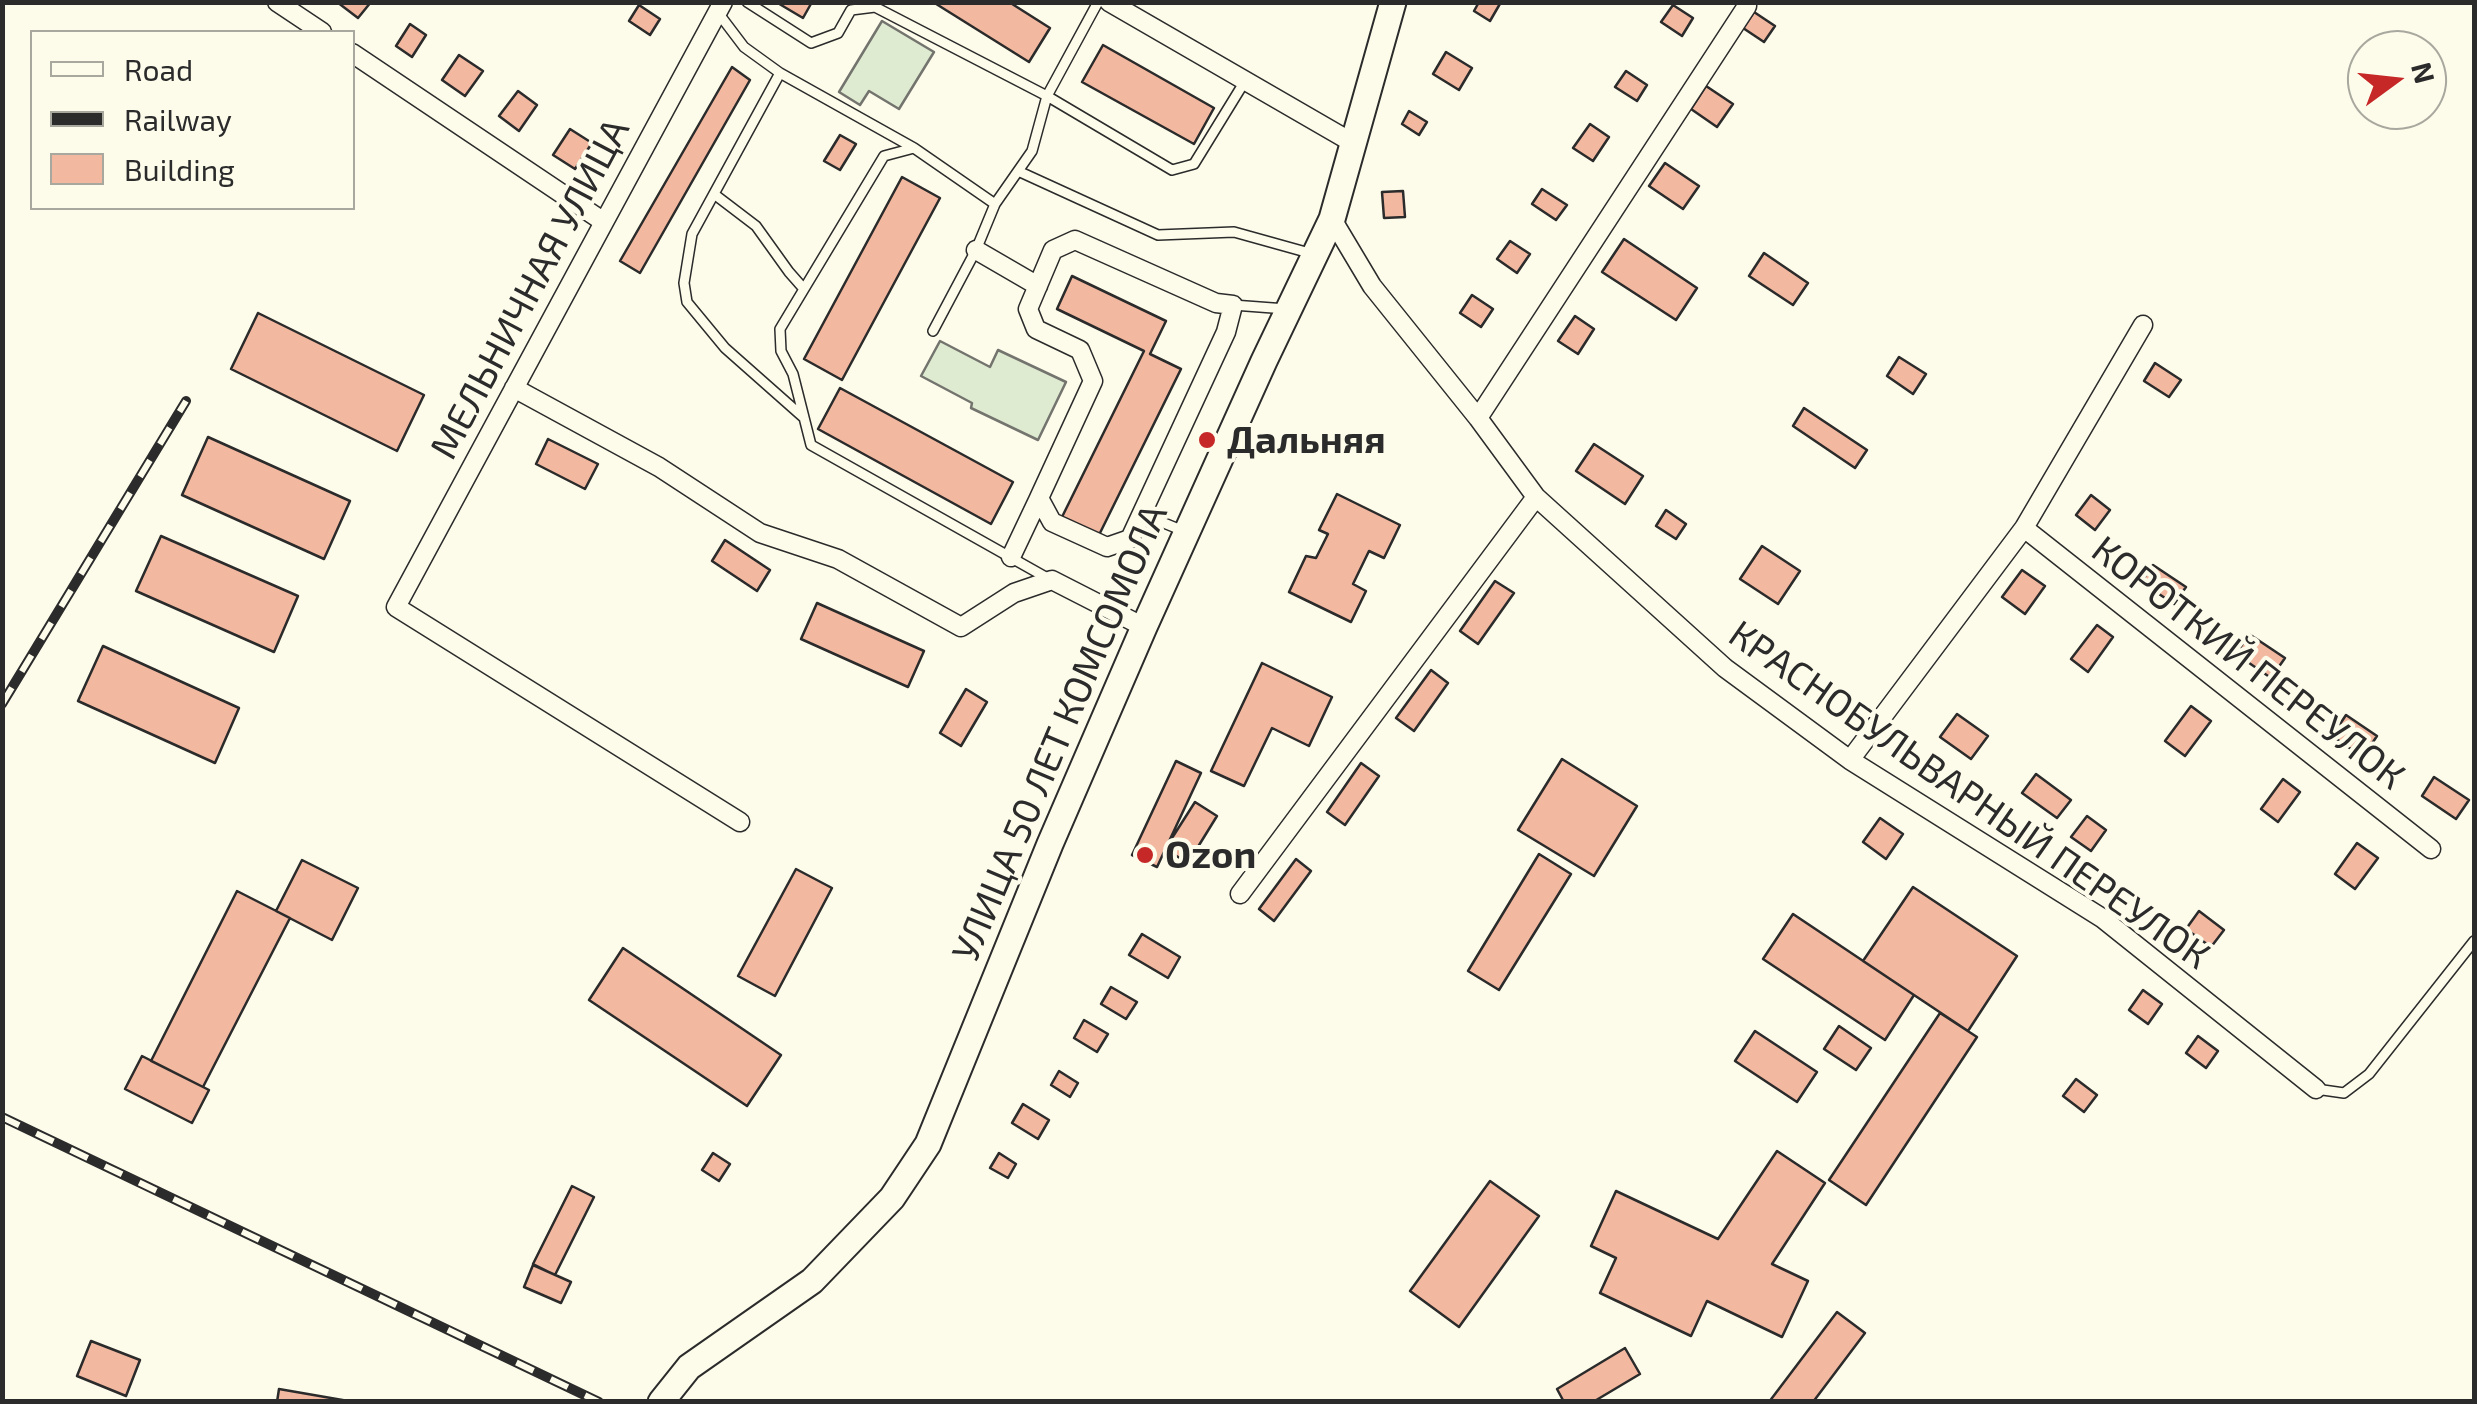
<!DOCTYPE html>
<html>
<head>
<meta charset="utf-8">
<style>
	body { margin:0 }
	#map { position:relative; width:2477px; height:1404px; overflow:hidden; background:#fdfbea; font-family:"Exo 2",sans-serif }
	canvas { display:block }
	.frame { position:absolute; inset:0; border:5px solid #2b2b2b; pointer-events:none }
	.legend { position:absolute; left:30px; top:30px; width:325px; height:180px; box-sizing:border-box; background:#fdfbea; border:2px solid #a9a89e; margin:0; padding:12px 18px; list-style:none; font-size:30px; color:#2b2b2b }
	.legend li { display:flex; align-items:center; gap:20px; height:50px }
	.legend b { width:50px; border:2px solid #a9a89e }
	.north { position:absolute; left:2347px; top:30px; width:100px; height:100px; box-sizing:border-box; background:#fdfbea; border:2px solid #a9a89e; border-radius:50%; rotate:75deg; font-size:28px; font-weight:700; line-height:40px; text-align:center; color:#2b2b2b }
	.north::after { content:''; display:block; margin:auto; width:35px; height:45px; background:#c62828; clip-path:polygon(50% 0,100% 100%,50% 72%,0 100%) }
</style>
</head>
<body>
<div id="map">
<canvas width="2477" height="1404"></canvas>
<div class="frame"></div>
<ul class="legend">
<li><b style="height:12px;background:#fdfbea"></b>Road</li>
<li><b style="height:12px;background:#2b2b2b"></b>Railway</li>
<li><b style="height:28px;background:#f2b8a0"></b>Building</li>
</ul>
<div class="north">N</div>
</div>
<script>
const context = document.querySelector('canvas').getContext('2d');
context.lineJoin = 'round';
function fill(path, color) { context.fillStyle = color; context.fill(path, 'evenodd'); }
function strokePath(path, color, width, dash) { context.strokeStyle = color; context.lineWidth = width; context.lineCap = dash ? 'butt' : 'round'; context.setLineDash(dash || []); context.stroke(path); }
function write(font, color, halo, rows, align = 'center') {
  context.font = font + ' "Exo 2",sans-serif'; context.lineWidth = 8; context.setLineDash([]); context.textBaseline = 'middle'; context.strokeStyle = halo; context.fillStyle = color; for (const [text, x, y, turn = 0] of rows) {
    context.save(); context.translate(x, y); context.rotate((+turn || 0) * Math.PI / 180); context.textAlign = isNaN(turn) ? turn : align; if (halo) context.strokeText(text, 0, 0); context.fillText(text, 0, 0); context.restore();
  }
}
const green = new Path2D(`
	M882,21L934,52L899,109L869,91L860,105L839,92Z
	M940,341L990,367L998,350L1066,382L1038,440L971,408L972,403L921,376Z`);
const building = new Path2D(`
	M337,2H371L358,18Z
	M776,2H812L803,18Z
	M933,2H1009L1050,28L1029,62Z
	M1479,2H1501L1490,21L1474,11Z
	M639,5L660,19L650,35L629,21Z
	M1673,5L1693,18L1682,36L1661,22Z
	M1754,12L1775,26L1764,42L1743,28Z
	M410,24L426,35L412,57L396,46Z
	M1103,45L1214,108L1194,144L1082,82Z
	M1446,52L1472,68L1459,90L1433,74Z
	M459,55L483,71L465,96L442,80Z
	M732,67L750,80L640,273L620,261Z
	M1626,71L1647,85L1637,101L1615,87Z
	M1706,86L1733,104L1717,127L1691,109Z
	M518,91L537,105L519,131L499,116Z
	M1409,111L1427,122L1419,135L1402,124Z
	M1590,124L1609,137L1593,161L1573,148Z
	M570,129L592,143L575,169L553,155Z
	M840,135L856,144L840,170L824,161Z
	M1665,163L1699,186L1683,209L1649,186Z
	M902,177L940,198L842,380L804,359Z
	M1542,189L1567,205L1556,220L1532,204Z
	M1403,191L1405,217L1384,218L1382,192Z
	M1624,239L1697,288L1676,320L1602,272Z
	M1510,241L1530,254L1517,273L1497,259Z
	M1764,253L1808,283L1793,305L1749,276Z
	M1072,276L1166,321L1150,354L1181,369L1098,537L1061,519L1144,351L1057,309Z
	M1472,295L1493,309L1481,327L1460,313Z
	M258,313L424,395L397,451L231,369Z
	M1575,316L1594,329L1578,354L1558,341Z
	M1899,357L1926,374L1913,394L1887,376Z
	M2155,363L2181,380L2169,397L2144,381Z
	M840,388L1013,482L991,524L818,429Z
	M1804,408L1867,450L1855,468L1793,426Z
	M208,437L350,501L324,559L182,495Z
	M548,439L598,464L585,489L536,464Z
	M1594,444L1643,476L1625,504L1576,471Z
	M1337,494L1400,525L1384,558L1369,551L1353,584L1366,591L1351,622L1289,592L1306,556L1316,558L1328,534L1319,530Z
	M2091,495L2110,510L2095,530L2076,515Z
	M1666,510L1686,524L1676,539L1656,526Z
	M161,536L298,596L274,652L136,591Z
	M725,540L770,570L757,591L712,561Z
	M1762,546L1800,571L1778,604L1740,579Z
	M2153,565L2186,587L2174,604L2141,582Z
	M2022,570L2045,586L2025,614L2002,597Z
	M1495,581L1514,593L1478,644L1460,631Z
	M817,603L924,651L908,687L801,639Z
	M2097,625L2113,637L2088,672L2071,659Z
	M2249,634L2285,658L2271,678L2236,654Z
	M103,646L239,708L215,763L78,701Z
	M1262,663L1332,697L1309,746L1272,728L1244,786L1211,771Z
	M1431,670L1448,683L1414,731L1396,718Z
	M966,689L987,702L961,746L940,733Z
	M2191,706L2211,721L2185,756L2165,741Z
	M1957,714L1988,736L1971,759L1940,737Z
	M2346,715L2377,736L2363,757L2332,736Z
	M1562,759L1637,806L1594,876L1518,830Z
	M1176,761L1201,773L1157,867L1132,855Z
	M1361,763L1379,776L1345,825L1327,812Z
	M2036,774L2071,800L2057,818L2022,793Z
	M2434,777L2469,800L2456,819L2422,796Z
	M2283,779L2300,792L2278,822L2261,809Z
	M1195,802L1217,816L1188,863L1165,849Z
	M2087,816L2106,830L2091,851L2071,837Z
	M1880,818L1903,834L1886,859L1863,842Z
	M2357,843L2378,858L2355,889L2335,874Z
	M1539,854L1571,874L1499,990L1468,971Z
	M1296,859L1311,871L1274,921L1259,909Z
	M302,860L358,888L332,940L276,911Z
	M796,869L832,888L775,996L738,976Z
	M1913,887L2017,956L1968,1031L1863,961Z
	M237,891L290,918L203,1087L151,1061Z
	M2199,911L2224,930L2211,947L2186,929Z
	M1793,914L1914,995L1885,1040L1763,959Z
	M1142,934L1180,957L1168,978L1129,955Z
	M623,948L781,1055L747,1106L589,1000Z
	M1111,987L1137,1002L1126,1019L1101,1004Z
	M2143,990L2162,1004L2148,1024L2129,1010Z
	M1940,1013L1977,1037L1866,1205L1829,1180Z
	M1084,1020L1108,1034L1097,1052L1074,1038Z
	M1839,1026L1871,1048L1856,1070L1824,1049Z
	M1755,1031L1817,1072L1797,1102L1735,1061Z
	M2198,1036L2218,1051L2206,1068L2186,1053Z
	M142,1056L209,1090L192,1123L125,1089Z
	M1059,1071L1078,1083L1070,1097L1051,1085Z
	M2076,1079L2097,1095L2084,1112L2063,1096Z
	M1023,1104L1049,1120L1038,1139L1012,1123Z
	M1777,1151L1825,1183L1772,1264L1808,1281L1782,1337L1707,1301L1691,1336L1600,1293L1616,1258L1591,1246L1616,1191L1718,1239Z
	M713,1153L730,1164L719,1181L702,1170Z
	M999,1153L1016,1164L1008,1178L990,1168Z
	M1490,1181L1539,1216L1459,1327L1410,1291Z
	M572,1186L594,1197L555,1275L533,1264Z
	M533,1265L571,1282L561,1303L524,1287Z
	M1837,1312L1865,1333L1813,1402H1769Z
	M91,1341L140,1360L126,1396L77,1376Z
	M1625,1348L1640,1374L1593,1402H1564L1557,1389Z
	M279,1389L354,1402H277Z`);
const lane = new Path2D(`
	M747,2L811,43L838,33L851,10L875,7L1047,96L1172,170L1194,164L1245,81
	M719,14L744,47L780,73L692,234L684,283L687,302L725,348L803,417
	M780,73L914,148
	M1018,171L1158,235L1234,232L1313,254
	M714,194L756,226L789,272L804,289L780,329L781,351L793,374L811,445L1049,579
	M804,289L884,156L914,148L995,204
	M1233,305L1286,309
	M933,331L976,250L995,204L1032,151L1047,96L1098,2
	M1142,514L1186,532
	M2316,1089L2344,1093L2369,1074L2474,941`);
const street = new Path2D(`
	M277,2L322,32
	M723,2L396,607L740,822
	M1109,2L1353,143
	M352,53L604,222
	M1332,219L1372,286L1478,418L1536,497L1725,668L1850,760L2102,918L2316,1089
	M1075,240L1216,303L1233,305L1226,332L1130,539L1107,547L1052,522L1039,498L1093,381L1080,350L1036,329L1028,309L1053,250Z
	M976,250L1038,286
	M514,388L659,467L760,533L838,559L961,627L1014,593L1052,580L1144,627
	M1478,418L1747,6
	M2024,528L2431,849
	M1011,557L1039,498
	M1850,760L2024,528L2143,325
	M1240,894L1536,497`);
const secondary = new Path2D(`
	M661,1402L689,1367L812,1281L892,1198L928,1144L1050,844L1144,627L1264,361L1332,219L1393,2`);
const rail = new Path2D(`
	M2,704L186,401
	M2,1117L599,1402`);
const markers = [
	[1207,440,10,"#c62828"],
	[1145,855,10,"#c62828"]
];
const streetNames = [
	["МЕЛЬНИЧНАЯ УЛИЦА",530,289,-62],
	["КОРОТКИЙ ПЕРЕУЛОК",2248,663,38],
	["УЛИЦА 50 ЛЕТ КОМСОМОЛА",1060,733,-67],
	["КРАСНОБУЛЬВАРНЫЙ ПЕРЕУЛОК",1969,795,35]
];
const poiNames = [
	["Дальняя",1227,440],
	["Ozon",1165,855]
];
fill(green, '#deebd1');
strokePath(green, '#74746e', 2.5);
fill(building, '#f2b8a0');
strokePath(building, '#2b2b2b', 2.5);
strokePath(lane, '#2b2b2b', 12);
strokePath(street, '#2b2b2b', 21);
strokePath(secondary, '#2b2b2b', 29);
strokePath(lane, '#fdfbea', 9);
strokePath(street, '#fdfbea', 18);
strokePath(secondary, '#fdfbea', 25);
strokePath(rail, '#2b2b2b', 10);
strokePath(rail, '#fdfbea', 6, [19]);
for (const [x, y, r, color] of markers) { const dot = new Path2D(); dot.arc(x, y, r, 0, 2 * Math.PI); context.fillStyle = color; context.fill(dot); strokePath(dot, '#fdfbea', 4); }
write('38px', '#2b2b2b', '#fdfbea', streetNames);
write('bold 38px', '#2b2b2b', '#fdfbea', poiNames, 'left');
</script>
</body>
</html>
